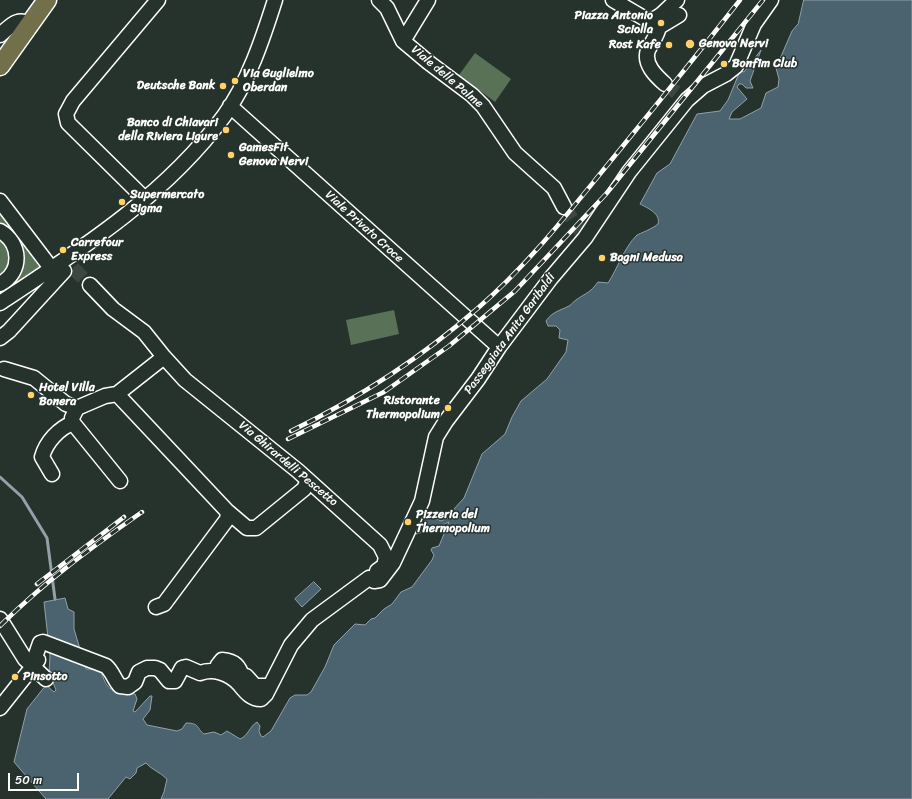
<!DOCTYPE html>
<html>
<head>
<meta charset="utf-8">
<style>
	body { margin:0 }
	#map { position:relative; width:912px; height:799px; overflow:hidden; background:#26332d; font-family:Sriracha,sans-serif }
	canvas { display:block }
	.scale { position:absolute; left:8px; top:773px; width:71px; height:18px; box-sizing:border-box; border:2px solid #fff; border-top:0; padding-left:5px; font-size:12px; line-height:14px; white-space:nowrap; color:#fff; -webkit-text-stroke:3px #26332d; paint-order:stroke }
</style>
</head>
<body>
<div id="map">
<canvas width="912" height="799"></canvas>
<div class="scale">50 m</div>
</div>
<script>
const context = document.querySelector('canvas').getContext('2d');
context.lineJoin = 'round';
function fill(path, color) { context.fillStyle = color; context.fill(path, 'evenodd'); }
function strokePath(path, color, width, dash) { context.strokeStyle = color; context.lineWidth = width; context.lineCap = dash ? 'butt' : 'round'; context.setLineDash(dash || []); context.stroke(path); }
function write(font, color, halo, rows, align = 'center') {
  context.font = font + ' Sriracha,sans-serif'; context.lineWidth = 3; context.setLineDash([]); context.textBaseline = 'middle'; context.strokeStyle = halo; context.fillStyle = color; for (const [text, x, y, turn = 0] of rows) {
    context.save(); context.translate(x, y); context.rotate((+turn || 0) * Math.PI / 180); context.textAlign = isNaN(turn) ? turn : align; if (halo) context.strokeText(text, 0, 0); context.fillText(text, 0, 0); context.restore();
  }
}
const green = new Path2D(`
	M475,53L511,79L495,102L459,75Z
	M0,213L40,268L0,296Z
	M394,310L399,334L351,345L346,320Z`);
const water = new Path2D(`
	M804,0H912V799H161L164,792L167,779C160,772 152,770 146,763L137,768L136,773L130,779L126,777L108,799H46L14,762L27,709L46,685L54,692L56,690L49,673L50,656L44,602L65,598L68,609L74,612V629L86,669H100C108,693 111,691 135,694L137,699L133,711L135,712L150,696H152L150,710L143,719L147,725L177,731L182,729L186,723C200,723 196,728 204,734L214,732L221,735L227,731L240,739C248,736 250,726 257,722L260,726L259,731L261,736L263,737L271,731L290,698L295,695H307L311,692L325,667L334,645L355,624L365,625L371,619L375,618L384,609L392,604L401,592L412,587L432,560L434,555L431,550L432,548L439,546L449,522L431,530L416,534L429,515L441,521L448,518L454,509L464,498L482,454L505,434L512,417L521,401L547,379L566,352L568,340L559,338L560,330L556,326H548L546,321C552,312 559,311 569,306C572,304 573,302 576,300C587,292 589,294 598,282L608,283C618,268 623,249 637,235C639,234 654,228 658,224C661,214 648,208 640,204L657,173L670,164L697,114L720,111L728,100L740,71L744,72L761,50L750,81L753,88H746L742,84H739L737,87L747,99L732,112L729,119H740L761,108L766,93L778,87L779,79L776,68L792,31L798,24Z
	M314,582L321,589L302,607L295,599Z`);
const stream = new Path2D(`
	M0,477L22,497L47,538L55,599`);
const minorTunnel = new Path2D(`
	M665,84L684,98
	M564,207L585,238
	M73,268L90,285`);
const minor = new Path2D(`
	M379,0L387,8L403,41L428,62L472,95L483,106L515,153L554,188L564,207
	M613,0L659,27
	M650,22L661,15L677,0
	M659,27C657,36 652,42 648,50C643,64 656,76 665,84
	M659,27L679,15
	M0,35C11,26 16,17 31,24
	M403,41L428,0
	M230,106L499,347
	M145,199L68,123L66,114L73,101L158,0
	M0,201L51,268
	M0,231C21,243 23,272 0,284
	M90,285L113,309L144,332L164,357L185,380L298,471L380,545L386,557L384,566L377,571
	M0,303C80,250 166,195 224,116C248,83 263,38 275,0
	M0,338L9,331L64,271
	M4,369L34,378L66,404L77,408
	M117,394L227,511L228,518L164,604L156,607
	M52,474L42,457C46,442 59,428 73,423
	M120,481L73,423L72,418L77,408L105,396L117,394L164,357
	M227,511L247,528H256L304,489L308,480
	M0,619L25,659L46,679
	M32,666L40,643L43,642L106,666C113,672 114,680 120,686L128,687L135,682L139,672L147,668H155L160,670L169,681H175L182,668L186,667L200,673C213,668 229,673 239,684C245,691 250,699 261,699L266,694L291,645L312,620L369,578L374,581L380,580L393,563L422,501L436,437L446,421L478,379L499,347L551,278L585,238L629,172L687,100L703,86L726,74L736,66L754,24L771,0
	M216,670L218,665L222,660C235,661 239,666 243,678
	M240,684L243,678L246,676L255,686H265
	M0,708L38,660`);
const major = new Path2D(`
	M0,66L47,0`);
const rail = new Path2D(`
	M291,431C359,398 421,358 478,308C528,265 568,213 609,163C653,109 697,55 740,0
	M288,439L384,392L449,346L515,291L606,194L763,0
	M37,584L124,517
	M0,626C43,583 92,547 142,512`);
const markers = [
	[661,23,4,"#ffd166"],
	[690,44,5,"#ffd166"],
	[669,45,4,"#ffd166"],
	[724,64,4,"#ffd166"],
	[235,81,4,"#ffd166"],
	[223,86,4,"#ffd166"],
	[226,130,4,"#ffd166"],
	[231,155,4,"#ffd166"],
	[122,202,4,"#ffd166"],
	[63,250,4,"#ffd166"],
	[602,258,4,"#ffd166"],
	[31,395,4,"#ffd166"],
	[448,408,4,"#ffd166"],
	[408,522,4,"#ffd166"],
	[15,677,4,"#ffd166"]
];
const poiNames = [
	["Piazza Antonio",653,16,"right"],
	["Sciolla",653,30,"right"],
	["Genova Nervi",699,44],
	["Rost Kafe",661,45,"right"],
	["Bonfim Club",732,64],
	["Via Guglielmo",243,74],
	["Oberdan",243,88],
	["Deutsche Bank",215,86,"right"],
	["Banco di Chiavari",218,123,"right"],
	["della Riviera Ligure",218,137,"right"],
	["GamesFit",239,148],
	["Genova Nervi",239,162],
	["Supermercato",130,195],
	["Sigma",130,209],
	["Carrefour",71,243],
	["Express",71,257],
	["Bagni Medusa",610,258],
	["Hotel Villa",39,388],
	["Bonera",39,402],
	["Ristorante",440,401,"right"],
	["Thermopolium",440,415,"right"],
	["Pizzeria del",416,515],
	["Thermopolium",416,529],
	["Pinsotto",23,677]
];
const streetNames = [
	["Viale delle Palme",447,77,40],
	["Viale Privato Croce",364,227,42],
	["Passeggiata Anita Garibaldi",510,334,-54],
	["Via Ghirardelli Pescetto",288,464,40]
];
fill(green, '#597257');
fill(water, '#4a636e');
strokePath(water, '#92a1a8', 1);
strokePath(stream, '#92a1a8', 3);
strokePath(minorTunnel, '#3c4742', 14, [14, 7]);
strokePath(minor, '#fff', 17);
strokePath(major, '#fff', 21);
strokePath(minor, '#26332d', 14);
strokePath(major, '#71704a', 18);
strokePath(rail, '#fff', 4.5);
strokePath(rail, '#26332d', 3, [9]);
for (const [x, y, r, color] of markers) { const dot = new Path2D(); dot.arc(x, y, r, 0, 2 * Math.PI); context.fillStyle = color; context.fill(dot); strokePath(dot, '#26332d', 1.5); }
write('bold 12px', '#fff', '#26332d', poiNames, 'left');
write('12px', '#fff', '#26332d', streetNames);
</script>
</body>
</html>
